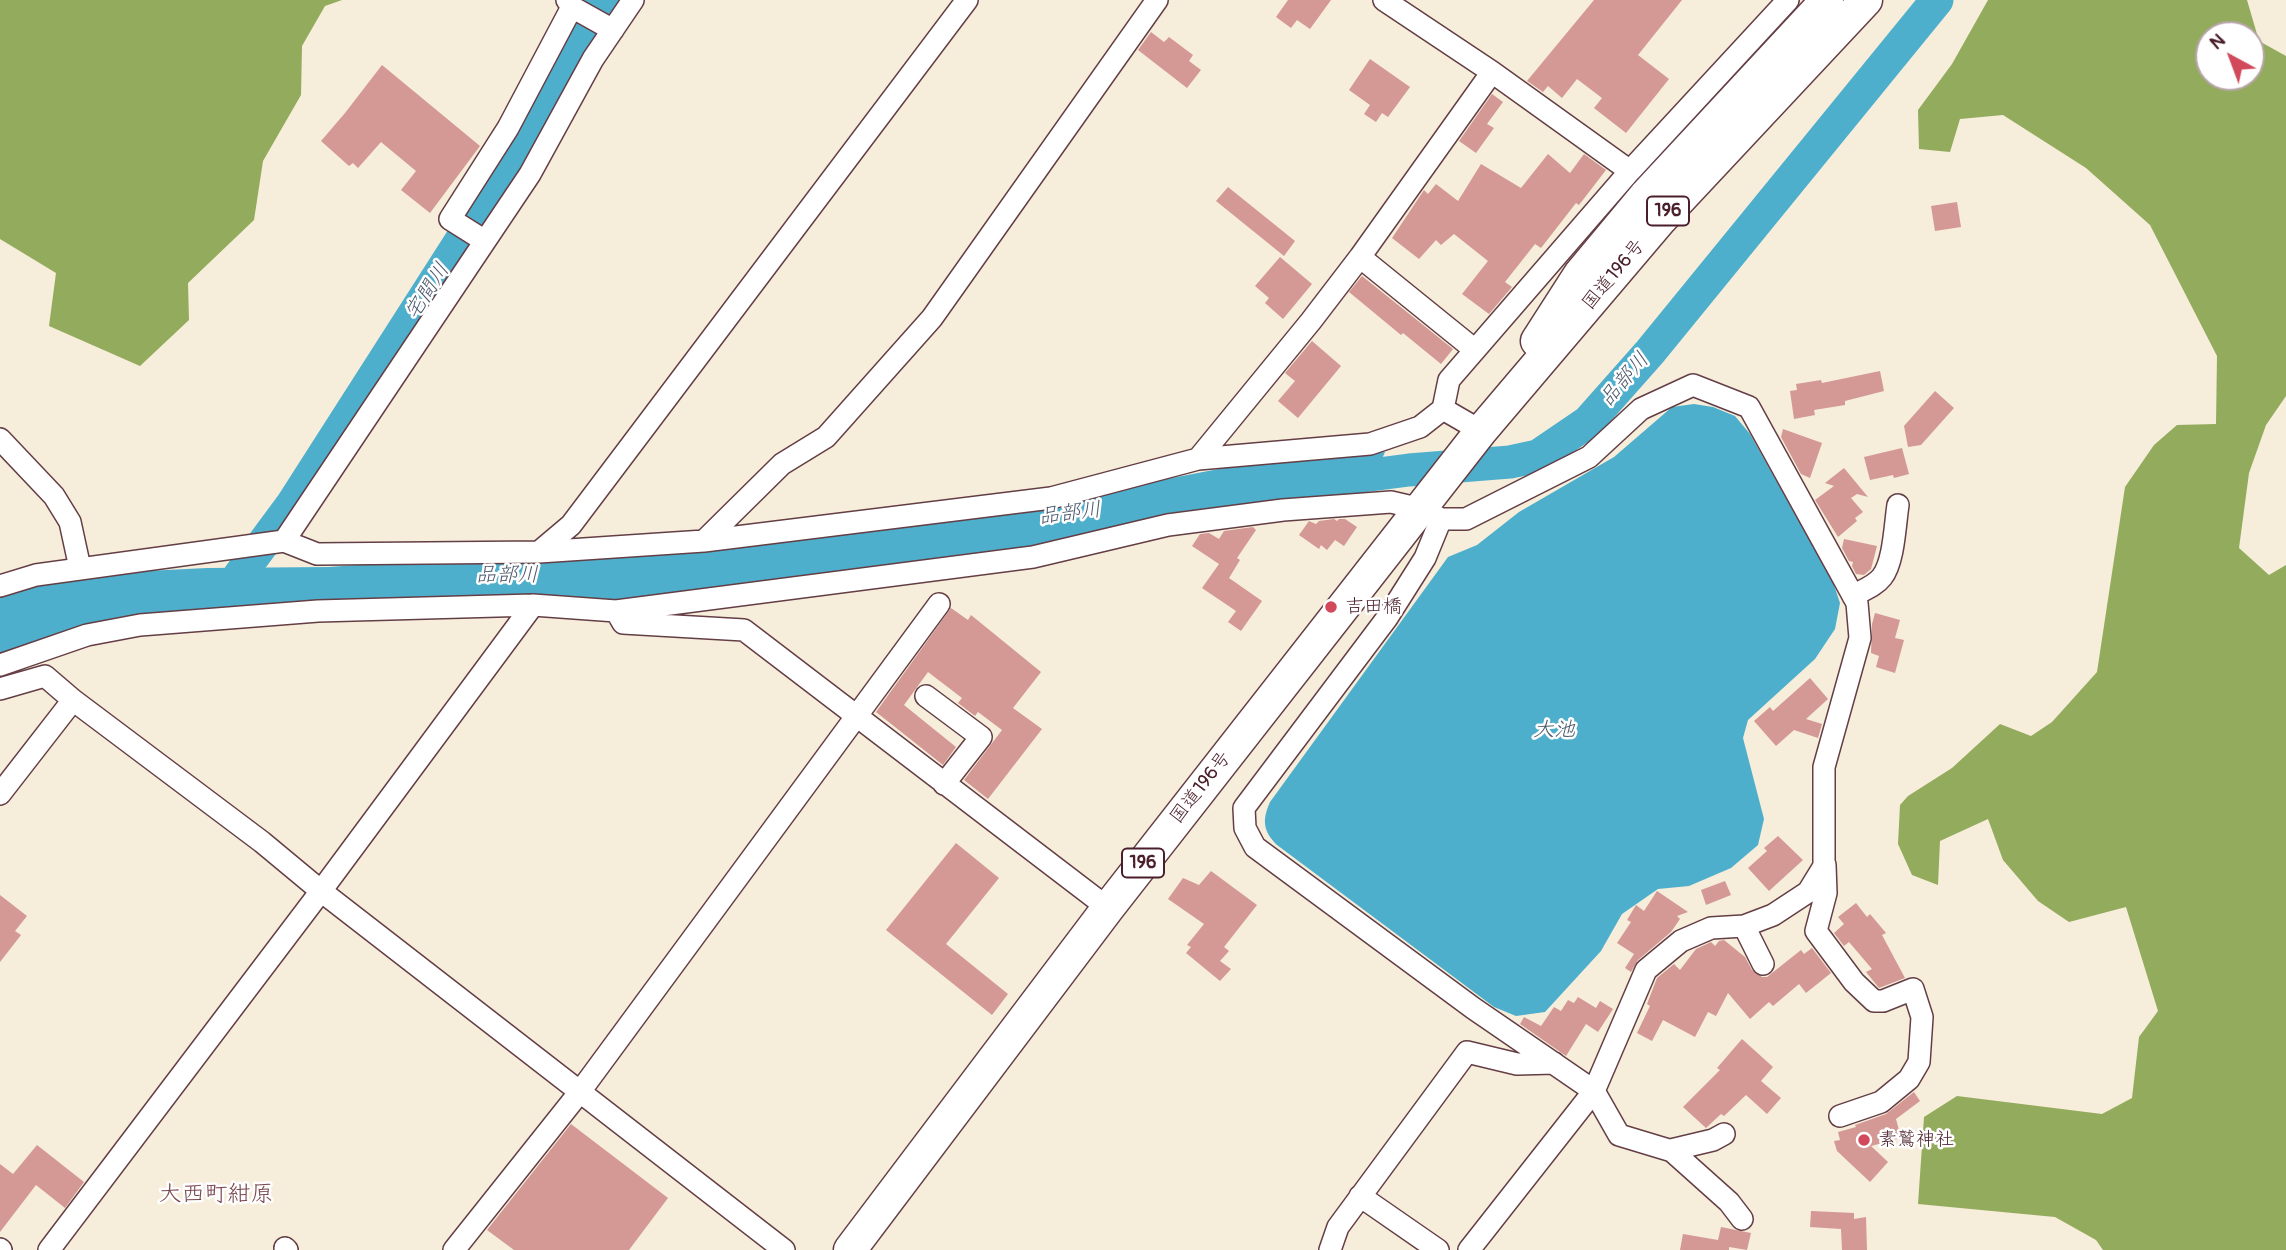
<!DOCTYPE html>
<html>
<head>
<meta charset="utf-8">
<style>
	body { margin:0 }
	#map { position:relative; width:2286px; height:1250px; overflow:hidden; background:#f6edda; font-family:Pangolin,sans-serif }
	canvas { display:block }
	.north { position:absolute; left:2195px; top:21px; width:70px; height:70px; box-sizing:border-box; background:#fff; border:2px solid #b7a5aa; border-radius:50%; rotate:319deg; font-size:19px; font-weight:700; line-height:28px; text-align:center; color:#4a1f2b }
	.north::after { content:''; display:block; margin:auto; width:24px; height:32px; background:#d1495b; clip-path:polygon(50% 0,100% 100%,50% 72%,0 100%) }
</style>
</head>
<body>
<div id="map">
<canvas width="2286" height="1250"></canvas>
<div class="north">N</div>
</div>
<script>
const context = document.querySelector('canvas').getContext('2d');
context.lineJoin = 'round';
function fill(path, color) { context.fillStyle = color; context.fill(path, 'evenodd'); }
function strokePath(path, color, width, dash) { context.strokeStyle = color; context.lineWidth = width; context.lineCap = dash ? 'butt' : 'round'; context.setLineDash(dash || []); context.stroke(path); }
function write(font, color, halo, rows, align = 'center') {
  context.font = font + ' Pangolin,"Klee One",sans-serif'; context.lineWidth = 5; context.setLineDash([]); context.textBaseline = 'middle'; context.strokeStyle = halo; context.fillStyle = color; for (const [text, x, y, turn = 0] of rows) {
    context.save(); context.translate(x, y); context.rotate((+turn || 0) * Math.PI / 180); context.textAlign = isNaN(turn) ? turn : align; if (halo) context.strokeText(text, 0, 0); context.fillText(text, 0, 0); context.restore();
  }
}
const forest = new Path2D(`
	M0,0H342L325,6L302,46L301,95L263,161L254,220L188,283L189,320L140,366L49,326L56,273L0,239Z
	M1988,0H2247L2259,41L2286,56V396L2266,425L2249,473L2239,548L2269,575L2286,565V1250H2103L2096,1240L2055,1217L1918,1204L1924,1117L1957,1096L2102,1114L2132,1098L2139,1037L2158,1011L2126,907L2069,922L2038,901L2003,860L1988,819L1940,841L1938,885L1912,875L1898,844L1900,805L1908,796L1952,768L2000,724L2031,736L2052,722L2097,672L2125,487L2154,445L2177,425L2216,424L2217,356L2150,225L2086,168L2003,115L1960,119L1950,152L1919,149L1918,110L1952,64ZM2251,35V77H2209V35Z`);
const water = new Path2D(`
	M1694,404L1713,407L1735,416L1750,434L1833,582L1840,603L1835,629L1815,659L1748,720L1743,738L1764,819L1758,845L1731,868L1689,886L1658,889L1622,914L1601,951L1545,1012L1516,1016L1494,1007L1277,845C1263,831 1262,820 1270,802L1448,557L1477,545L1519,512L1614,457L1672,407Z
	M1385,452L1366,495L1093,538L707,593L592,601L321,607L0,655V595L38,582L125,572L207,568L329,567L441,559L1115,489L1234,466Z`);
const river = new Path2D(`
	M1332,480L1409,470L1510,462L1538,456L1588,422L1650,352L1937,0
	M239,576L293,503L494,189L581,34L605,0`);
const building = new Path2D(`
	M1288,0H1331L1310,29L1297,20L1291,28L1276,17Z
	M1594,0H1682L1638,55L1669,79L1626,133L1594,108L1602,98L1577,79L1562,98L1548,86L1543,92L1527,81Z
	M1151,32L1164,42L1169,37L1193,55L1189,61L1201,70L1187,88L1138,50Z
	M1370,59L1410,87L1388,117L1382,113L1376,122L1364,114L1370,105L1349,90Z
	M382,65L480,146L430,213L401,190L416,171L381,142L358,168L353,163L349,166L321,141L345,113Z
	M1492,94L1503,102L1487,124L1494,128L1476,153L1459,141Z
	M1548,154L1570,173L1584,154L1606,170L1579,205L1576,203L1541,248L1535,244L1505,282L1512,287L1489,314L1462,294L1488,261L1454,234L1441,245L1436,240L1419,259L1392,238L1424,190L1428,194L1436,184L1458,201L1481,164L1521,188Z
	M1228,187L1295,241L1284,256L1216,201Z
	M1957,202L1961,227L1935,231L1931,206Z
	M1280,257L1312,284L1283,319L1265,303L1269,298L1255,286Z
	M1362,276L1453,349L1441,364L1403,333L1401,335L1349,292Z
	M1312,341L1341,366L1298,418L1278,401L1295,381L1285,373Z
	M1880,371L1884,391L1845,401V405L1814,410L1815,415L1794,419L1790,391L1797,390L1796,384L1821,380L1822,383Z
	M1935,391L1954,408L1921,445L1908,447L1904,426Z
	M1783,429L1822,443L1810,478L1801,474L1781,437Z
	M1902,448L1909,474L1894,478L1893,475L1870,480L1864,457Z
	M1844,468L1868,497L1857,494L1851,498L1863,512L1855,518L1857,521L1838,537L1815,500L1834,486L1825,483Z
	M1334,519L1337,521L1339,519H1345L1357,527L1344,546L1335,540L1327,550L1321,545L1319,549L1299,535L1309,521L1316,524L1319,521Z
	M1253,527L1256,530L1237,558L1240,560L1229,578L1262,601L1241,631L1228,622L1236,611L1202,588L1219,564L1192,546L1200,534L1209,533L1219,539L1224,531Z
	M1844,539L1877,546L1871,569L1864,575L1856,574L1852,566L1853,562L1849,561L1842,548Z
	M951,608L968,620L971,615L1041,672L1013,708L1042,729L988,799L964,780L1002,730L978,712L975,716L958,703L962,698L928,672L904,705L956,747L943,765L876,712Z
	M1875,613L1900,620L1895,638L1904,640L1895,673L1876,667L1879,656L1871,653L1872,624Z
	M1810,678L1828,699L1806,719L1822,724L1818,738L1794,730L1776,746L1754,721L1770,707L1773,711Z
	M1778,836L1803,860L1769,891L1748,868L1767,851L1764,848Z
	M956,843L999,878L946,944L1008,994L992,1015L886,930Z
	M1211,871L1257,905L1224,947L1229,951L1220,961L1231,969L1220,981L1186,953L1191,947L1187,945L1204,924L1168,899L1183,878L1199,885Z
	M1725,881L1731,895L1706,905L1701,890Z
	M1657,891L1688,912L1677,916L1680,919L1671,932L1638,960L1631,972L1625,968L1634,954L1617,943L1631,922L1627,920L1636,905L1644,911Z
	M0,895L27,916L15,931L21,935L0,962Z
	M1856,903L1867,917L1870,914L1886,933L1882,935L1905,978L1879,988L1866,972L1872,969L1849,942L1844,946L1834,933L1844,924L1838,917Z
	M1724,940L1745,957L1752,970L1762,977H1767L1801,950L1804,954L1812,948L1831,973L1806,993L1799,984L1773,1006L1769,1002L1750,1019L1728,993L1716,1016L1708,1012L1695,1037L1663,1020L1652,1041L1637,1033L1650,1006L1647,1004L1657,978L1674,964L1680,970L1696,949L1711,942L1715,946L1719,941Z
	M1578,997L1596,1008L1600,1001L1613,1009L1598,1032L1586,1024L1566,1056L1520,1024L1524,1017L1541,1026L1554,1007L1561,1011L1568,1000L1574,1003Z
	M1742,1039L1773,1067L1761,1081L1781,1098L1767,1114L1746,1095L1724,1116L1721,1114L1706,1128L1683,1107L1720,1070L1717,1068Z
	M1914,1092L1920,1101L1896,1119L1901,1138L1871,1146L1888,1162L1870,1182L1837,1151L1834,1141L1840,1140L1838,1132L1856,1127L1855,1125L1886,1114Z
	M571,1124L668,1198L629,1250H514L487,1230Z
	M37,1145L84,1182L65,1208L36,1185L0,1232V1164L13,1174Z
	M1811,1211L1854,1213V1219L1866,1217L1867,1250H1842L1841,1229L1810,1227Z
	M1721,1227L1751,1233L1747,1250L1729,1247V1250H1680L1683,1234L1718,1240Z`);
const minor = new Path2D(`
	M1384,0L1492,72L1630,171
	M572,7L613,30
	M485,241L450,219L508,128L572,7L567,0
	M1360,257L1475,350
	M1443,409L1449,380L1630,171L1788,0
	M0,439L54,496L70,522L80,568
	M1198,459L1311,321L1360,257L1492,72
	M1441,519L1425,558L1387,618L1244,808L1245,828L1255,847L1473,1008L1594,1091L1619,1135L1672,1151L1729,1202L1742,1219
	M284,541L530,174L593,59L633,0
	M704,541L782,464L826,437L932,318L1157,0
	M539,552L571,525L967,0
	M0,586L36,575L284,541L317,554L539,552L704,541L1051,498L1198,459L1370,444L1420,427L1443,409L1481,431
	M1853,596C1863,590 1875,586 1882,577C1894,562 1895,524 1898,505
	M616,611L623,623L744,630L1108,908
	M0,665L87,635L140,625L318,611L533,605L616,611L1033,557L1168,525L1283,510L1391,502L1421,509L1441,519H1466L1589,457L1641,409L1693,385L1749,407L1857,603L1860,638L1824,767V866L1808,892L1773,915L1744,926L1711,928L1681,941L1646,970L1594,1091L1469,1250
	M0,689L45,676L73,700L262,842L321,891L784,1250
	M926,696L981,737L944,784
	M0,794L73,700
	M1825,865L1826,893L1816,931L1854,982L1874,1001H1883L1913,989L1922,1017L1919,1062L1909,1079L1881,1102L1840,1116
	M1744,926L1763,964
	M1671,1150L1713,1140L1724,1134
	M1360,1196L1438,1250
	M285,1248L287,1250
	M0,1249L1,1250
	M49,1250L321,891L533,605
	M454,1250L579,1093L939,604
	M1330,1250L1338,1227L1467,1052L1517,1064L1554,1063`);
const highway = new Path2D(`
	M1537,341L1580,274L1645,196L1827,0
	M850,1250L1108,908L1481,431L1661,219L1866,0`);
const markers = [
	[1331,607,7,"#d1495b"],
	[1864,1140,7,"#d1495b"]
];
const shields = [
	[1668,211,42],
	[1143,863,42]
];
const shieldNames = [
	["196",1668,211],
	["196",1143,863]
];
const streetNames = [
	["国道196号",1614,275,-50],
	["国道196号",1201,788,-52]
];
const poiNames = [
	["吉田橋",1345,607],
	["素鷲神社",1878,1140]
];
const waterNames = [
	["宅間川",428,292,-57],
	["品部川",1625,380,-49],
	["品部川",1070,514,-7],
	["品部川",507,576],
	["大池",1554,731]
];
const quarterNames = [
	["大西町紺原",216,1195]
];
fill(forest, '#93ab5c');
fill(water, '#4eafcd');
strokePath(river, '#4eafcd', 33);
fill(building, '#d49895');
strokePath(minor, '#643e45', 24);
strokePath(highway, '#643e45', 35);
strokePath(minor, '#fff', 21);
strokePath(highway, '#fff', 32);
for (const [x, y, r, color] of markers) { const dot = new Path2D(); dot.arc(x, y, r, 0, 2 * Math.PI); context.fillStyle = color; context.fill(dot); strokePath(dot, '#fff', 2.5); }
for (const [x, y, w] of shields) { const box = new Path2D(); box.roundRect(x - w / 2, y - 14.5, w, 29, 5); context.fillStyle = '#fff'; context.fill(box); strokePath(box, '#4a1f2b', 2); }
write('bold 18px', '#4a1f2b', null, shieldNames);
write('19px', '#4a1f2b', '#fff', streetNames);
write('19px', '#4a1f2b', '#fff', poiNames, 'left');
write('italic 21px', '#4c596c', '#fff', waterNames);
write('23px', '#7a4950', '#fff', quarterNames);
</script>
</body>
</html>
